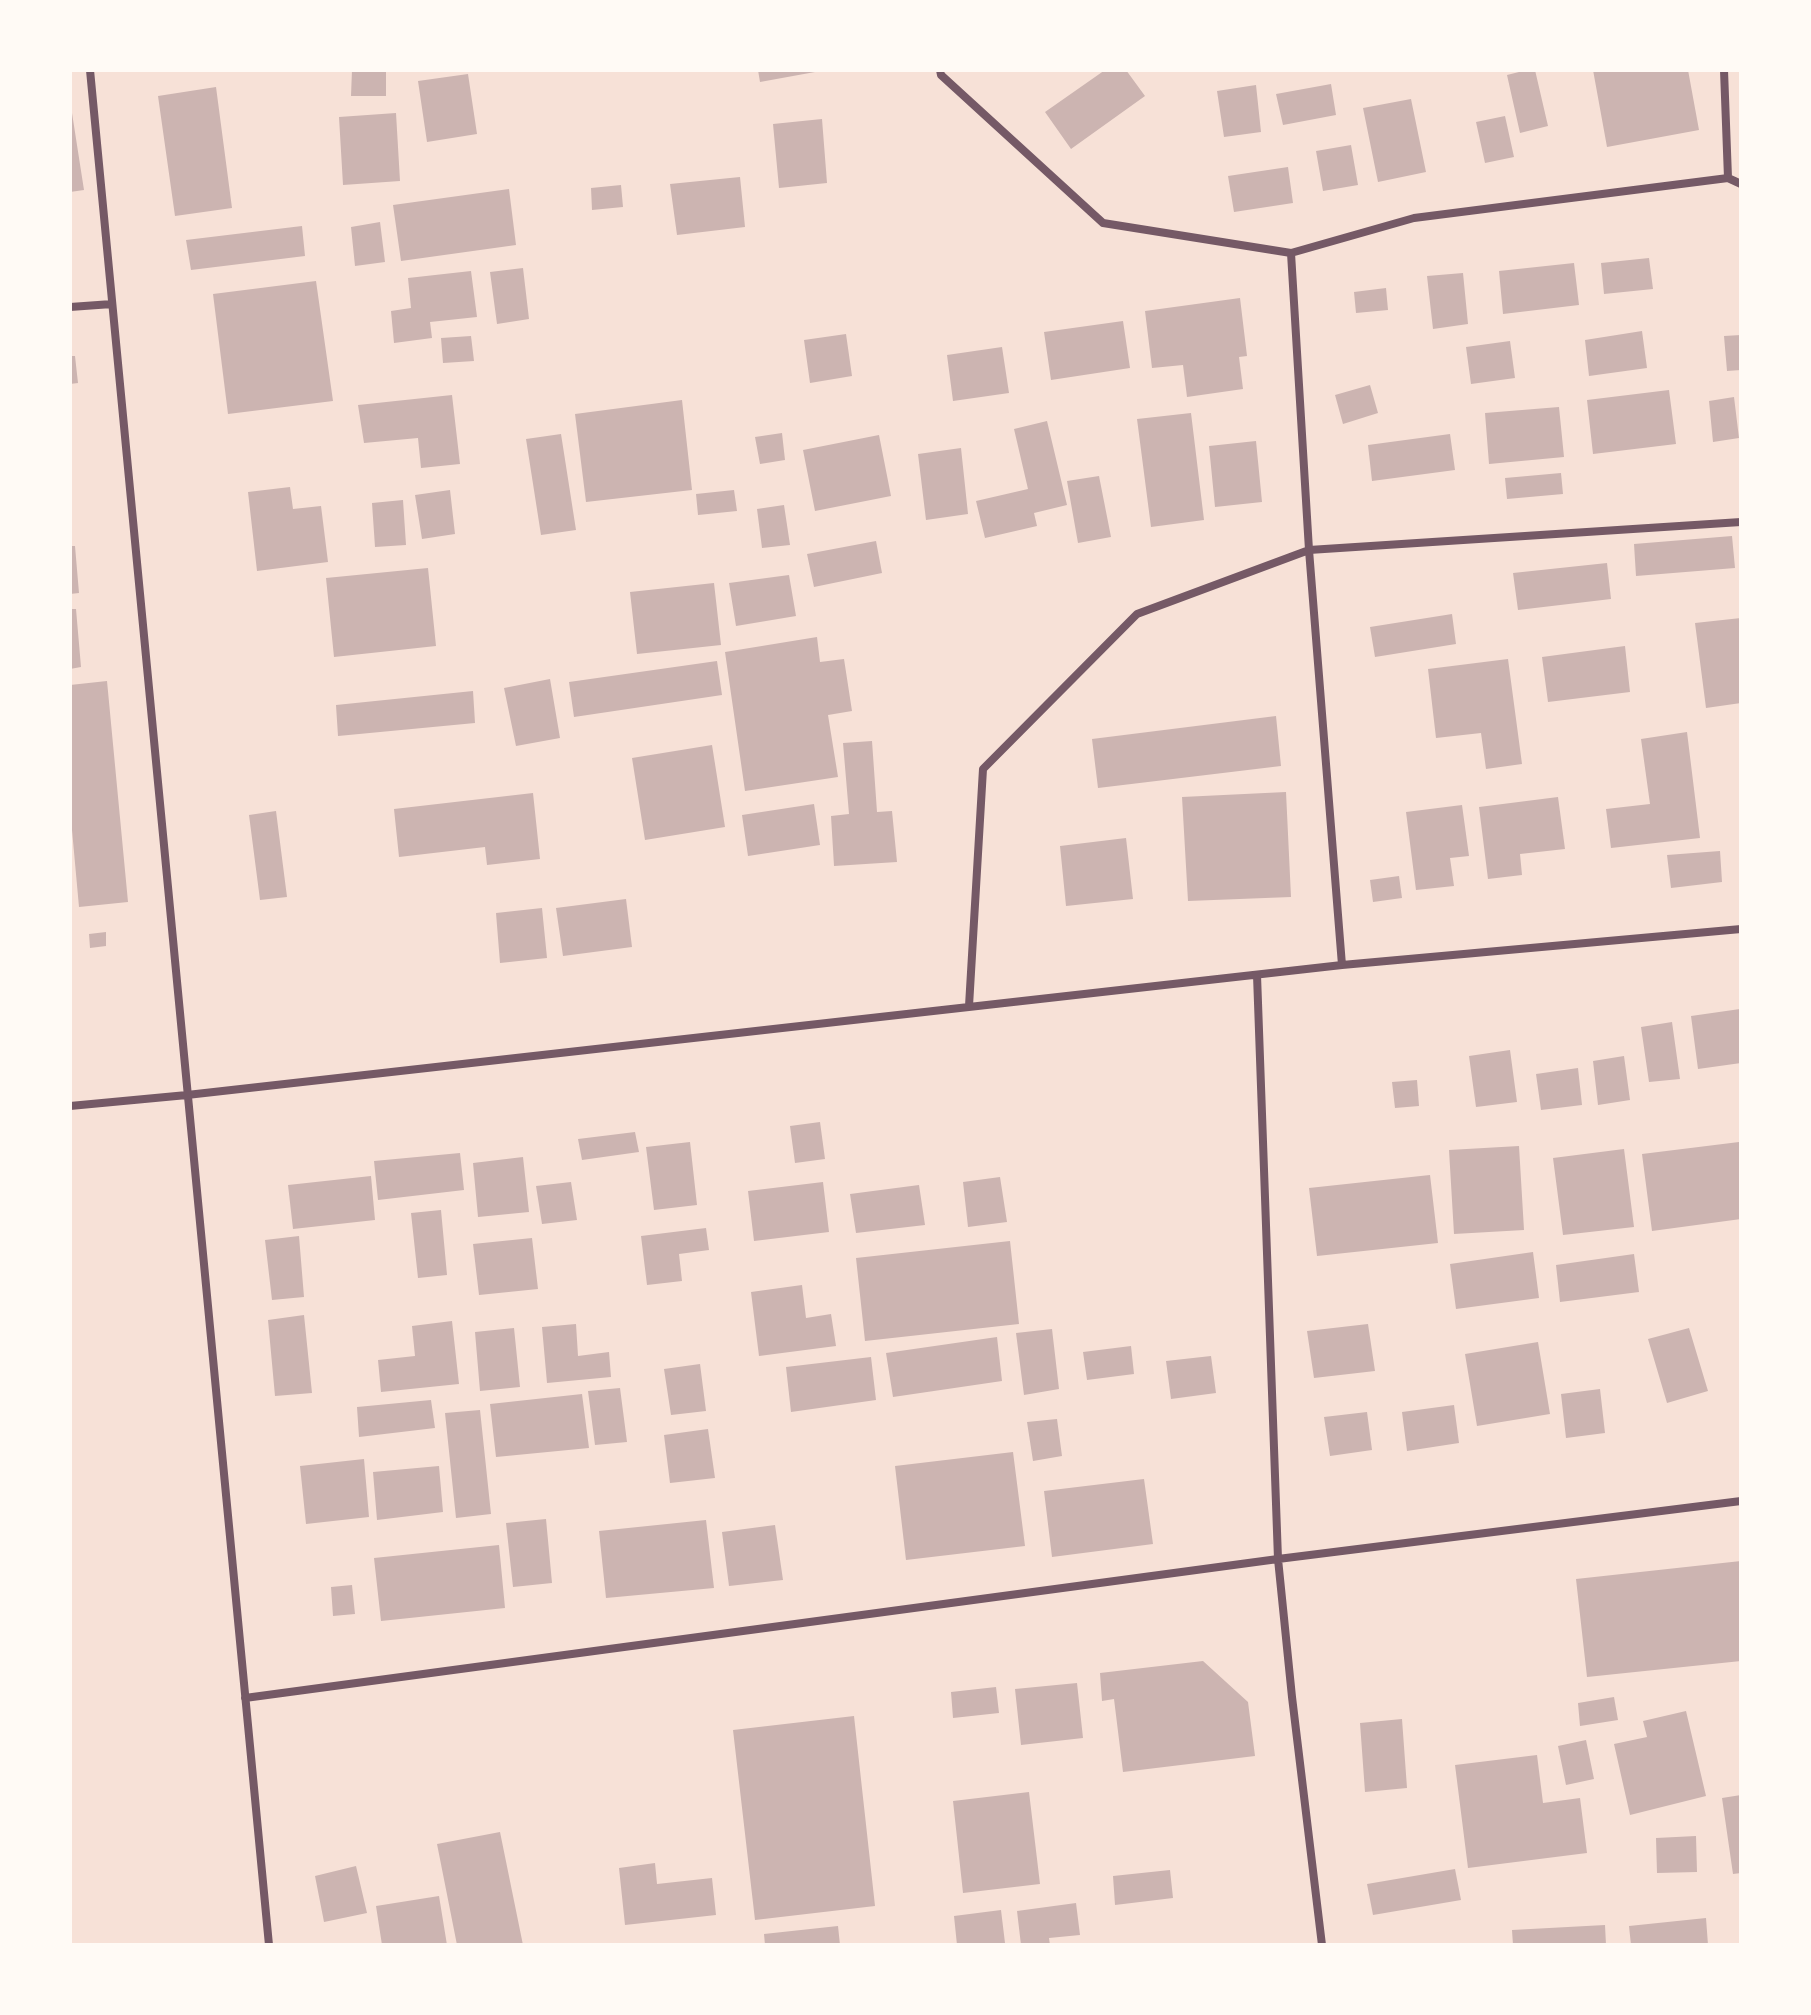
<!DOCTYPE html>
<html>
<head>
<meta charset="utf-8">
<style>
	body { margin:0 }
	#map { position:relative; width:1811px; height:2015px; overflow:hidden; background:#f7e1d7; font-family:Lato,sans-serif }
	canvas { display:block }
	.frame { position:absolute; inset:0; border:72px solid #fffaf5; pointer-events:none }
</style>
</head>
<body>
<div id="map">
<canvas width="1811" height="2015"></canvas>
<div class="frame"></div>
</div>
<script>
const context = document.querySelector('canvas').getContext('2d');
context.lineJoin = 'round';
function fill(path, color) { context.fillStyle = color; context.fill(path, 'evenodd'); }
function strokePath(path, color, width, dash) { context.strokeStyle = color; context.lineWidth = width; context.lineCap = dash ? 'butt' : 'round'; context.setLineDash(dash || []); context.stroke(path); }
const building = new Path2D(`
	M352,70H386V96H351Z
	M758,70H815V72L760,82Z
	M1105,70H1126L1145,96L1071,149L1045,112Z
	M1527,70H1535L1548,126L1520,133L1507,75Z
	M1593,70H1688L1699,130L1607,147Z
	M468,74L477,134L427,142L418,81Z
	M1331,84L1336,115L1283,125L1276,94Z
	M1256,85L1261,132L1224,137L1217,91Z
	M216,87L232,208L175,216L158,96Z
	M1411,99L1426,172L1378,182L1363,108Z
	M70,113H72L84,190L70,192Z
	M396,113L400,181L343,185L339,117Z
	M1505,116L1514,157L1485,163L1476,122Z
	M822,119L827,183L779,188L773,124Z
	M1351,145L1358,185L1323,191L1316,151Z
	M1288,167L1293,203L1234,212L1228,176Z
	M740,177L745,227L677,235L670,184Z
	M621,185L623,207L592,210L591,188Z
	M509,189L516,245L401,261L393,205Z
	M380,222L385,262L355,266L351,227Z
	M302,226L305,256L191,270L186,240Z
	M1649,258L1653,289L1604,294L1601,263Z
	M1574,263L1579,305L1503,314L1499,271Z
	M523,268L529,319L497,324L490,272Z
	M471,271L477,317L430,322L432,338L394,343L391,311L411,308L408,278Z
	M1463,273L1468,324L1433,329L1427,276Z
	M316,281L333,401L228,414L213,294Z
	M1386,288L1388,310L1356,313L1354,292Z
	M1240,298L1247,356L1239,357L1243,389L1187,397L1183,365L1152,368L1145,311Z
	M1123,321L1130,368L1051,380L1044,332Z
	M1642,331L1647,368L1589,376L1585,340Z
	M846,334L852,376L810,383L804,340Z
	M1741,335V370L1727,371L1724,336Z
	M471,336L474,361L443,363L441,338Z
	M1510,341L1515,378L1471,384L1466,347Z
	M1002,347L1009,393L953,401L947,355Z
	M70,356H75L78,383L70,384Z
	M1370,385L1378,413L1343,424L1335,395Z
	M1669,390L1676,444L1593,454L1587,400Z
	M452,395L460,464L421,468L418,438L364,443L358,405Z
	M1734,397L1739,438L1713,442L1709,401Z
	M682,400L692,490L586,502L575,414Z
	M1559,407L1564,457L1489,464L1485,413Z
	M1191,413L1204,520L1151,527L1137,419Z
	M1047,421L1067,505L1034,513L1037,526L985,538L976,501L1028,489L1014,429Z
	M782,433L785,460L760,464L755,437Z
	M561,434L576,530L541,535L526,439Z
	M1450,434L1455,470L1372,481L1368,445Z
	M879,435L891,496L815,511L803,450Z
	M1256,441L1262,502L1215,507L1209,446Z
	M961,448L968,514L926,520L918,454Z
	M1561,473L1563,494L1507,499L1505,478Z
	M1099,476L1111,537L1078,543L1067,481Z
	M290,487L293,509L321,506L328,562L257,571L248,492Z
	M450,490L455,534L422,539L415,495Z
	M734,490L737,511L698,515L696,494Z
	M403,500L406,545L375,547L372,503Z
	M784,505L790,545L762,548L757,509Z
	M1732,536L1735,568L1636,576L1634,544Z
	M876,541L882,573L814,587L807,554Z
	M70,546H75L79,593L70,594Z
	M1607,563L1611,599L1518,610L1513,573Z
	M428,568L436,646L334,657L326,578Z
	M789,575L796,616L736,626L729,583Z
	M714,583L721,645L637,654L630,592Z
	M70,609H76L81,667L70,669Z
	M1452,614L1456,644L1375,657L1370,627Z
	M1741,618V703L1706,708L1695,623Z
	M817,637L820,662L844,659L852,711L828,715L838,777L745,791L725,652Z
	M1625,646L1630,692L1548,702L1542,657Z
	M1508,659L1522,764L1486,769L1481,733L1436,738L1428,669Z
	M717,661L722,695L574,717L569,682Z
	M550,679L560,738L516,746L504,688Z
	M107,681L128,902L79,907L70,808V685Z
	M473,691L475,723L338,736L336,705Z
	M1276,716L1281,766L1098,788L1092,739Z
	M1687,732L1700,838L1611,848L1606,809L1650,804L1641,739Z
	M872,741L877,812L892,811L897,862L834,866L831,816L849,814L843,743Z
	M712,745L725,827L645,840L632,758Z
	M1286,792L1291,897L1188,901L1182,797Z
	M533,793L540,859L487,865L485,847L399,857L394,809Z
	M1558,797L1565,849L1520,854L1522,875L1488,879L1479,807Z
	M814,804L820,845L748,856L742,815Z
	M1462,805L1469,856L1450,858L1454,886L1416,890L1406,812Z
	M276,811L287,897L260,900L249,815Z
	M1126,838L1133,899L1066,906L1060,846Z
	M1720,851L1722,882L1671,888L1667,855Z
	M1399,876L1402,898L1373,902L1370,880Z
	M626,899L632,947L563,956L556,908Z
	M542,908L547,958L500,963L496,913Z
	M106,932V946L90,948L89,934Z
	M1740,1009L1741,1063L1698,1069L1691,1016Z
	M1672,1022L1680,1079L1649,1082L1641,1027Z
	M1510,1050L1517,1102L1476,1107L1469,1056Z
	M1624,1056L1630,1100L1598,1105L1593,1061Z
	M1578,1068L1582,1105L1541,1110L1536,1074Z
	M1417,1080L1419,1106L1395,1108L1392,1082Z
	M820,1122L825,1159L795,1163L790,1126Z
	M635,1132L639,1152L582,1160L578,1139Z
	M690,1142L697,1205L654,1210L646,1147Z
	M1739,1142L1741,1158V1219L1652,1231L1642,1154Z
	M1519,1146L1524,1230L1454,1234L1449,1150Z
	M1624,1149L1634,1227L1563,1235L1553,1158Z
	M460,1153L464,1190L378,1200L374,1161Z
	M523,1157L529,1212L478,1217L473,1163Z
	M1430,1175L1438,1243L1317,1256L1309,1188Z
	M371,1176L375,1220L293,1229L288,1185Z
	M1000,1177L1007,1222L968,1227L963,1182Z
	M571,1182L577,1220L542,1224L536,1186Z
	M823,1182L829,1232L754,1241L748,1191Z
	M919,1185L925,1225L856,1233L850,1194Z
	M441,1210L447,1275L418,1278L411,1213Z
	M706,1228L709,1250L679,1254L682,1281L647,1285L641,1236Z
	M299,1236L304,1297L272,1300L265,1240Z
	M532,1238L538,1289L479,1295L473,1244Z
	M1010,1241L1019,1324L865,1341L856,1258Z
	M1533,1252L1539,1298L1456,1309L1450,1264Z
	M1634,1254L1639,1292L1560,1302L1556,1265Z
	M802,1285L806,1318L831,1314L836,1346L759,1356L751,1292Z
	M304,1315L312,1393L275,1396L268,1320Z
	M452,1321L459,1384L381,1392L378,1360L415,1356L412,1326Z
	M576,1324L578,1356L609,1352L611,1377L547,1383L542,1327Z
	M1368,1324L1375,1371L1314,1378L1307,1331Z
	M514,1328L520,1387L480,1391L475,1332Z
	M1689,1328L1708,1391L1667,1403L1648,1339Z
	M1052,1329L1059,1389L1024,1395L1016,1333Z
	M997,1337L1002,1381L893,1397L886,1353Z
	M1538,1342L1550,1414L1477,1426L1465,1354Z
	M1131,1346L1134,1374L1087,1380L1083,1352Z
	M1211,1356L1216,1393L1171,1399L1166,1361Z
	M871,1357L876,1400L791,1412L786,1367Z
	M700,1364L706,1411L671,1415L664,1369Z
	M620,1388L627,1442L595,1445L588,1391Z
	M1600,1389L1605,1433L1566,1438L1561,1394Z
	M582,1394L589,1448L496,1457L490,1404Z
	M431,1400L435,1428L359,1437L357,1407Z
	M1454,1405L1459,1443L1407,1451L1402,1412Z
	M480,1410L491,1514L456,1518L445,1413Z
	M1367,1412L1372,1450L1330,1456L1324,1417Z
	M1057,1419L1062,1456L1033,1461L1027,1422Z
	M708,1429L715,1478L670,1483L664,1435Z
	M1013,1452L1025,1546L906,1560L895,1466Z
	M364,1459L369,1517L306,1524L300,1466Z
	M439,1466L443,1512L377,1520L373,1472Z
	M1144,1479L1153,1544L1052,1557L1044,1491Z
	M546,1519L552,1583L513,1587L506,1523Z
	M706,1520L714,1588L606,1598L599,1531Z
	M775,1525L783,1580L729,1586L722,1532Z
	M499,1545L505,1608L381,1621L374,1558Z
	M1741,1561V1661L1587,1677L1576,1579Z
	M352,1585L355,1614L333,1616L331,1587Z
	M1203,1661L1248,1702L1255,1756L1123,1772L1114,1699L1102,1701L1100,1673Z
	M1077,1683L1083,1738L1021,1745L1015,1689Z
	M996,1687L999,1713L953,1718L951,1692Z
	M1614,1697L1618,1720L1580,1726L1578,1703Z
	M1686,1711L1706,1796L1630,1815L1614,1744L1647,1737L1643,1721Z
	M854,1716L875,1906L755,1920L733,1730Z
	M1402,1719L1407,1788L1365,1792L1360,1723Z
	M1586,1740L1594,1779L1566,1785L1558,1746Z
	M1537,1755L1543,1803L1580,1798L1587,1853L1468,1868L1455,1765Z
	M1029,1792L1040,1884L963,1893L953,1801Z
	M1741,1795V1873L1733,1874L1722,1798Z
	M500,1832L523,1945H457L437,1844Z
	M1696,1836L1697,1872L1657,1873L1656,1838Z
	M655,1863L657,1884L712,1878L716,1915L625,1925L619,1868Z
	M356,1866L367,1913L324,1922L315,1876Z
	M1455,1869L1461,1900L1373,1915L1367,1884Z
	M1170,1870L1173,1898L1115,1905L1113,1876Z
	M439,1896L447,1945H382L376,1906Z
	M1076,1903L1080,1935L1049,1938L1050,1945H1021L1017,1911Z
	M1001,1910L1005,1943L957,1945L954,1916Z
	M1706,1918L1708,1945H1631L1629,1926Z
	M1605,1925L1606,1945H1513L1512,1930Z
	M838,1926L840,1945H765L764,1934Z`);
const minor = new Path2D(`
	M90,70L269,1945
	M940,70L941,75L1103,223L1291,253L1309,550L1342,965
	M1724,70L1728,178
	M1291,253L1414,218L1728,178L1741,184
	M70,307L112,304
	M1257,975L1278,1559L1292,1697L1322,1945
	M969,1006L983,769L1137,614L1309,550L1741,522
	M70,1106L187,1095L1342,965L1741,929
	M245,1698L1278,1559L1741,1501`);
fill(building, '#ccb4b1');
strokePath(minor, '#755966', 8);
</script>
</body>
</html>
